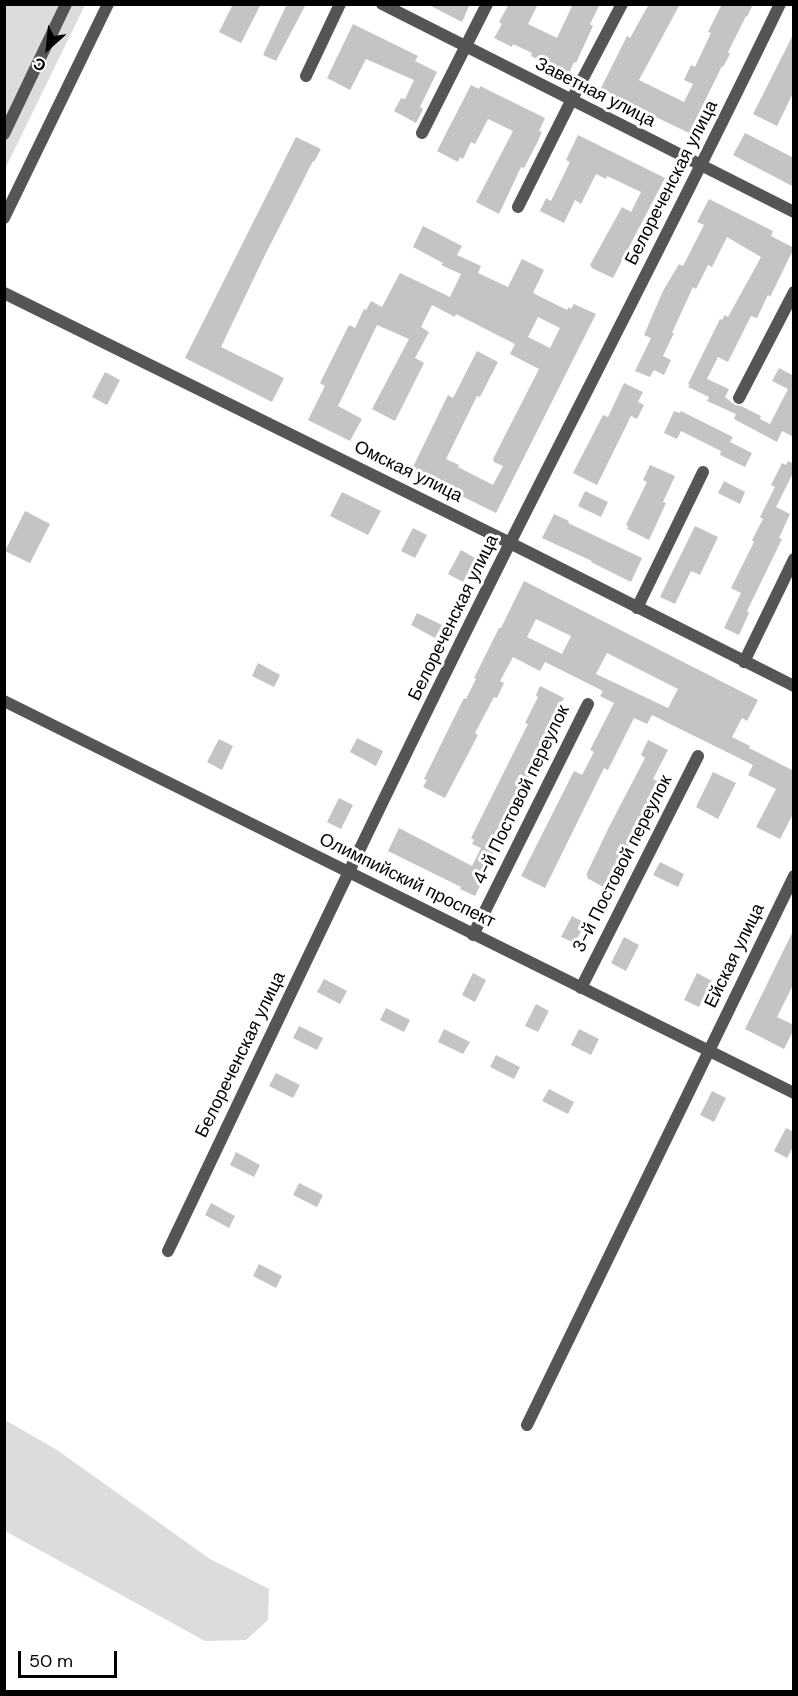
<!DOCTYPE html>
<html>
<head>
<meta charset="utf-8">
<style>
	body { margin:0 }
	#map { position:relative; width:798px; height:1696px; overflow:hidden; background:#fff; font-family:"DM Sans",sans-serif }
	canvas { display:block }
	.frame { position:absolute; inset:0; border:6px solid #000; pointer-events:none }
	.north { position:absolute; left:18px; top:18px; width:60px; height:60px; -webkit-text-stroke:4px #fff; paint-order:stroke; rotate:207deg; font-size:16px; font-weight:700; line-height:24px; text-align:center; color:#000 }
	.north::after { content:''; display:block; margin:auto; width:21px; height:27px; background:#000; clip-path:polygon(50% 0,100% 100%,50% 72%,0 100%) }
	.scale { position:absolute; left:18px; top:1651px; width:99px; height:27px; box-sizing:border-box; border:3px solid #000; border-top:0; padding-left:8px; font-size:18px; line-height:21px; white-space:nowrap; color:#000; -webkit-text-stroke:4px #fff; paint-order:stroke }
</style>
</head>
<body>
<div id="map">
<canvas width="798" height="1696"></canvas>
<div class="frame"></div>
<div class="north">С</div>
<div class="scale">50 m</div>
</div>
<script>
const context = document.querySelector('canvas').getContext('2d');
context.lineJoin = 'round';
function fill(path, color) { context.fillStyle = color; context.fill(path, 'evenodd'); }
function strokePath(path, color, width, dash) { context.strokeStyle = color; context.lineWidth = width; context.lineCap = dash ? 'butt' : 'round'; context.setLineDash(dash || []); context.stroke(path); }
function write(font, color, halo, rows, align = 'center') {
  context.font = font + ' "DM Sans",sans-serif'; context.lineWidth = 6; context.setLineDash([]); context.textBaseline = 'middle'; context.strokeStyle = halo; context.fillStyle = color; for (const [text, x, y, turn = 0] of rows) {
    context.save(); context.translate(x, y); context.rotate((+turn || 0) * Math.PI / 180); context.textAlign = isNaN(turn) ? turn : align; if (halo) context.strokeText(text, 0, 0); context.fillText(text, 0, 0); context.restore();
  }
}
const green = new Path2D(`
	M5,5H85L5,169Z
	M5,1420L57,1450L210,1559L269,1589L268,1620L246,1640L205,1641L5,1531Z`);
const building = new Path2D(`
	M233,4H261L241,43L219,32Z
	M287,4H306L276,61L263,55Z
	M427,4H470L462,22Z
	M509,4H538L528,24L557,38L573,4H600L590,24L593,26L576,63L574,62L568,75L531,56L532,53L513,44L512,47L494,38L502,24L499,22Z
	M649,4H680L639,80L684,102L693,84L684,80L691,65L695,67L711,33L708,32L722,4H753L747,17L746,16L728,52L730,54L723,67L722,66L689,133L600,90L627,36L630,38Z
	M353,24L418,56L415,61L437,72L420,107L423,109L416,123L394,111L401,98L405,99L414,80L366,59L350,90L327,78Z
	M794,33V91L777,126L753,114Z
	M471,85L479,89L480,86L545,118L539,131L542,132L538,141L524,168L521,167L499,214L476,202L513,131L488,119L475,144L471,142L463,159L460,157L458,162L437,151Z
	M745,133L794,158V187L733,155Z
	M578,135L665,178L613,278L592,268L590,265L622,207L631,212L641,192L607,176L606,179L596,174L581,204L575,200L564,223L540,211L546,198L551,201L570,162L566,160Z
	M296,137L321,149L314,162L313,161L264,257L221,347L284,378L272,402L185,358Z
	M709,199L773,231L771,236L794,248L770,297L768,295L757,318L751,316L728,362L718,357L707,379L729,389L725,397L735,405L741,406L761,416L760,419L770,424L788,389L772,381L779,368L794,376V437L782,431L777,442L734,419L736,414L707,401L709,397L688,387L690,385L688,384L720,319L722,320L725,315L728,317L761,257L727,237L712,267L708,265L696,289L693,287L672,333H674L663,356L671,360L664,375L654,370L650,377L635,371L651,338L644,335L663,291L679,264L683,266L704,225L697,222Z
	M423,226L462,246L457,255L481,266L478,273L508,287L522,259L544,270L533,293L567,310L569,307L571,309L574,304L596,314L496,513L411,471L448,395L453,398L477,351L498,362L480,397L477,396L446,459L459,465L458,467L493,485L503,466L494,462L493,459L539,369L510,354L515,344L456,314L455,317L432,305L421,327L429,332L415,358L424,363L395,421L372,409L409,339L377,325L338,406L362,419L350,441L308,420L325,386L320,383L349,325L355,328L364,309L366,310L371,301L382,307L400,273L450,297L461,274L441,265L443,263L413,247ZM538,317L560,328L550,348L528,337Z
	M105,372L120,380L107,405L92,397Z
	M624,383L643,392L638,402L644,405L637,419L631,416L597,485L573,473L603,415L608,417Z
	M674,411L680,413L681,411L733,437L730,442L752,453L745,467L720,455L721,451L681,431L677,439L664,433Z
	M788,461L794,464V471L776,507L790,514L779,538L782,539L747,611L749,613L739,635L724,628L741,593L731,588L754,542L752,540L763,519L760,517L775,487L771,485L782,463L786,465Z
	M650,465L675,476L663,502L666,503L649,540L627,529L628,526L626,525L647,482L643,480Z
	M724,481L745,492L740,504L718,493Z
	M585,491L608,502L601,517L578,506Z
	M342,492L381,511L368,535L330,516Z
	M25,511L50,524L30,563L5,551Z
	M554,514L569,521L568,523L642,558L631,582L591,562L592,561L542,538Z
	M695,526L718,537L700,575L691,571L675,604L660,597Z
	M413,528L427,535L415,558L401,551Z
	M461,550L475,558L463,582L448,574Z
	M524,581L758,700L747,721L742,718L732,737L750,746L749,748L794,771V812L780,839L756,827L776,789L748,775L753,765L652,715L647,724L634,718L608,770L604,768L545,888L521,876L574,771L582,775L594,752L590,750L614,703L600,696L603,691L545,662L540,671L513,657L500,681L504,683L497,698L494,697L475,733L478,735L445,798L423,787L427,780L424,779L445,736L464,698L466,699L476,679L474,678L499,628H501ZM536,619L571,636L562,654L527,637ZM607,653L678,689L668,708L596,674Z
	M417,613L442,625L435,638L411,625Z
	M258,663L280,675L274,687L252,676Z
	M540,686L564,698L540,747L545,749L520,794L525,796L518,810L515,809L499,841L485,871L487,872L475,896L460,889L461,887L388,851L399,828L472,866L481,848L472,844L474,840L471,838L528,724L525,723L538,697L536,695Z
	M357,738L383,751L376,766L350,752Z
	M219,739L233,746L222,770L207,762Z
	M648,740L668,750L653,779L659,782L607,889L587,878L588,876L586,875L609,827L645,758L641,755Z
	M713,772L736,783L718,819L696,807Z
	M339,798L353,805L341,829L327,822Z
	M660,862L684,874L678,887L653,875Z
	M572,916L585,923L575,943L561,937Z
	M794,929V983L777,1017L794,1025V1029L784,1049L745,1029Z
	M624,937L639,945L626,971L611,963Z
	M473,973L486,980L475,1002L462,995Z
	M697,973L712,981L699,1007L684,1000Z
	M324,979L347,991L340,1004L317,992Z
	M536,1004L549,1011L538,1032L525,1026Z
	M386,1008L410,1020L404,1032L380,1020Z
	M299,1026L323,1038L317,1050L293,1038Z
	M444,1029L470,1042L463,1054L438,1042Z
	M579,1029L599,1039L591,1055L571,1045Z
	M496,1055L520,1067L514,1079L490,1067Z
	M276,1073L300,1085L293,1098L269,1086Z
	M549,1089L574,1102L568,1114L542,1101Z
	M712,1091L726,1098L714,1122L700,1115Z
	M786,1128L794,1132V1145L787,1158L774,1151Z
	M236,1152L260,1165L254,1177L230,1165Z
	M299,1183L323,1195L317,1207L293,1195Z
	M211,1203L235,1216L229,1228L205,1215Z
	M259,1264L282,1276L276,1288L253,1276Z`);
const minor = new Path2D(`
	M382,4L794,212
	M306,76L340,4
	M422,133L487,4
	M4,134L66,4
	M518,207L571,101L622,4
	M4,218L108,4
	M4,293L510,543L794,686
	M739,398L794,292
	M637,608L703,472
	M744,662L794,559
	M4,701L794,1093
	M473,935L588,704
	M581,988L698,756
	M168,1251C281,1014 393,776 511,541C601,362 693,185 780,4
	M527,1425L794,876`);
const streetNames = [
	["Заветная улица",595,93,27],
	["Белореченская улица",672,183,-63],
	["Омская улица",408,472,26],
	["Белореченская улица",454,618,-64],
	["4-й Постовой переулок",522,795,-64],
	["3-й Постовой переулок",623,864,-63],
	["Олимпийский проспект",407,881,26],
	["Ейская улица",735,956,-64],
	["Белореченская улица",241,1055,-64]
];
fill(green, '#dcdcdc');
fill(building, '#c4c4c4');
strokePath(minor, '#555', 12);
write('18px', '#000', '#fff', streetNames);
</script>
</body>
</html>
